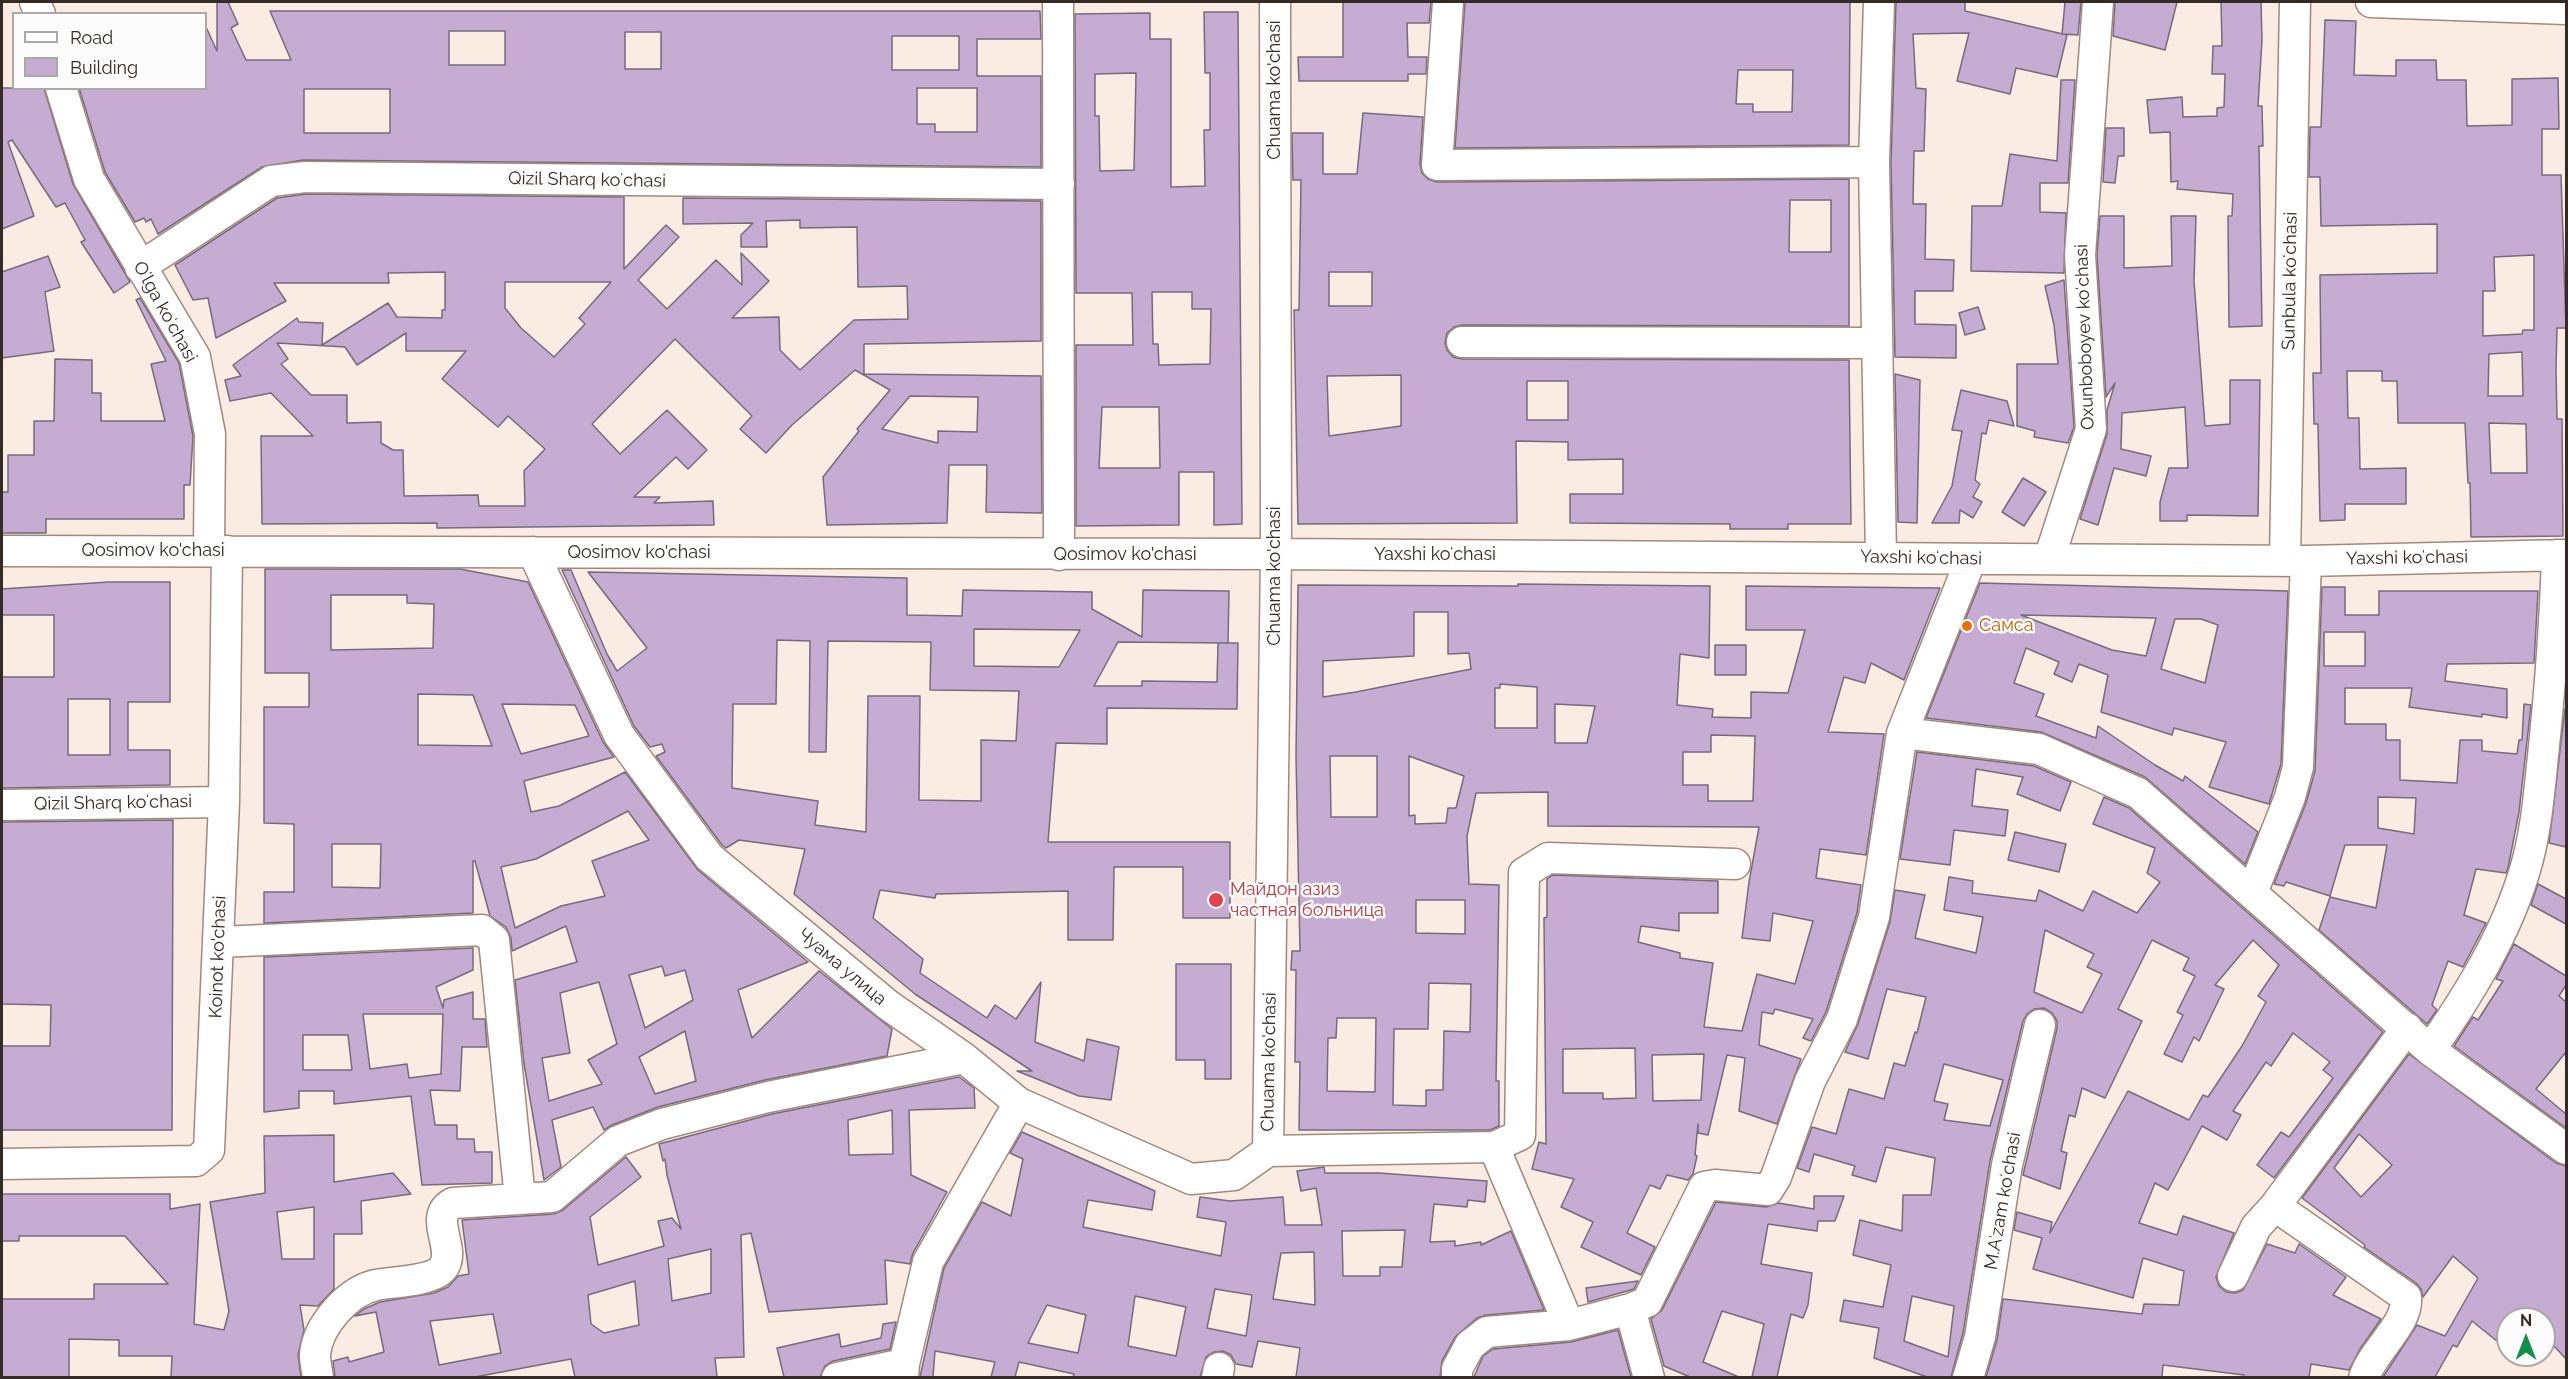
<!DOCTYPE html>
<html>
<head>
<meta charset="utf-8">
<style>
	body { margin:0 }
	#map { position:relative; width:2568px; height:1379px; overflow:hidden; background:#fbece3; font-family:Raleway,sans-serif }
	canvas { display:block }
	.frame { position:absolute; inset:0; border:3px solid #342b26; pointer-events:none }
	.legend { position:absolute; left:12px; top:12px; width:195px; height:78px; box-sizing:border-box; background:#fcfcfc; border:2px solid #aca8a6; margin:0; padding:8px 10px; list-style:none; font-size:18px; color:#342b26 }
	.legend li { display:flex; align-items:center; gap:12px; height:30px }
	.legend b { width:30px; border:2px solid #aca8a6 }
	.north { position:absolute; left:2496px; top:1307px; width:60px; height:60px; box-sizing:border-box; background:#fcfcfc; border:2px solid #aca8a6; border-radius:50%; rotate:0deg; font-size:16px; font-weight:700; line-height:24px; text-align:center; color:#342b26 }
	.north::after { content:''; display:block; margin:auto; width:21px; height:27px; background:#108e4a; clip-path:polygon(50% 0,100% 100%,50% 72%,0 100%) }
</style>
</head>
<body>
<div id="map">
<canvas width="2568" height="1379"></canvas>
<div class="frame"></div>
<ul class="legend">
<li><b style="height:8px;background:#fff"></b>Road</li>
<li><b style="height:16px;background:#c6abd2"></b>Building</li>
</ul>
<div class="north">N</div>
</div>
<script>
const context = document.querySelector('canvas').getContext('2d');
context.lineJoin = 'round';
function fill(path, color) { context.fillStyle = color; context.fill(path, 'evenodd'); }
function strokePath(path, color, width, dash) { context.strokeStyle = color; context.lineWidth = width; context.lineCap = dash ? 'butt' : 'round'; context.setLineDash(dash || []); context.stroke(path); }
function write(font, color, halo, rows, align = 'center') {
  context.font = font + ' Raleway,sans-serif'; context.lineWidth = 5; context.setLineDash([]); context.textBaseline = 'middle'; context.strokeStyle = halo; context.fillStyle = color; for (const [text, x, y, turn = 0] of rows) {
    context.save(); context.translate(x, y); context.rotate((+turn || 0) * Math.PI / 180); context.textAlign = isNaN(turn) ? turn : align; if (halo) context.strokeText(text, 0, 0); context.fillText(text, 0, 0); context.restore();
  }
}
const building = new Path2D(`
	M217,2H228L238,24L231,28L246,60H291L270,11H1040L1041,39H977V76H1041V167L303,160L262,167L158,234L151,219L146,222L144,218L135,222L105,172L79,88H206V27L217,51ZM449,31H505V65H449ZM625,32H661V69H625ZM892,36H959V70H892ZM917,88H977V132H935V124H917ZM304,89H390V133H304Z
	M1343,2H1431L1429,23H1407L1408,57H1427L1426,74H1408V81H1299L1298,57H1343Z
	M1465,2H1850L1849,145L1455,148ZM1738,70H1793L1792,112H1753V104H1736Z
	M1896,2H1965V11L2067,35L2057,77L2016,68L2010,94L1957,81L1969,33L1913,34L1916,88L1926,89L1924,151H1914L1913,204H1926L1925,259L1954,260L1953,291H1915V324L1956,325V358L1895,357L1891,162Z
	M2065,2H2081L2078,35L2062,34Z
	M2115,2H2177L2165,50L2113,36Z
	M2221,2H2261L2262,40L2258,106H2262L2263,146H2259L2262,326L2229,327L2228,216H2232L2233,194L2177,189L2178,181L2171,182L2170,132L2150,133L2147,100L2182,97L2183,117L2217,116V108L2224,107L2225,74H2212L2213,46H2222Z
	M1204,12H1238L1242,524L1214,525V472H1179V525L1076,526V345H1133L1132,293H1076L1075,14L1150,13V39H1171V187L1205,186L1204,130H1210V73H1205ZM1136,73L1134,170L1100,171L1099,116H1095V74ZM1152,292H1192V309H1211L1210,364L1159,365L1158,344H1153ZM1102,407H1159L1160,468H1099Z
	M2325,20L2356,21L2354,75L2396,76V60H2436L2437,80H2466L2467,126L2512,125V79L2558,78L2559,129H2542V175H2561L2566,328H2557L2556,369L2557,419H2562L2563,536L2471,537L2470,483H2468L2465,423H2398L2397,381H2382V371H2347L2348,418H2359L2360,469L2406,468V504H2345V520L2320,521L2318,424H2314L2313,373H2321L2320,275L2437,273V224L2321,226L2320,177H2309L2310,127H2321ZM2534,255V330H2523L2522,334L2483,336V291H2495L2494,257ZM2522,352L2523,396H2488L2489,354ZM2489,423L2526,424L2527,473H2491Z
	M2061,80H2075L2068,183H2040V212L2066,213L2064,273L1971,271L1972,206H2002L2010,154L2057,161Z
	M2,88H44L73,184L130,282L114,293L81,242L85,240L65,203L56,207L12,140L8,142L34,216L2,229Z
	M1363,113L1423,117L1420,164L1422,173L1428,179L1437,182L1849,179V326L1462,325L1454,327L1447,333L1445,343L1447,350L1453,357L1462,359L1849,360L1851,524H1788V529H1730V524L1570,523V494H1623V459L1568,460V442L1516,441L1517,523L1298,524L1294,310H1299L1301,180H1293L1292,133H1323V174H1357ZM1790,200H1831V252H1789ZM1329,272H1372V306H1329ZM1401,375V426L1329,436L1327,376ZM1527,381H1568V420H1527Z
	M2106,128H2124V156H2118L2115,183L2103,182Z
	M306,194L624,197V269L666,225L679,237L638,280L667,309L716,260L742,285L741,253L769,281L732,318L779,317L780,350L800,370L854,320L908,319L907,286L858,287L857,227L800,228V220L766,221L767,247H741V235L753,223L683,224V198L1041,201V341L864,344V374L1041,376L1042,513L986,512L987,465H949L947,523L827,525L823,477L859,431L857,429L890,390L855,370L792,425L766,453L740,429L752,416L675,339L592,424L620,454L667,410L707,450L688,469L676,457L634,497H660L654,503L713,501L714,525L437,528V523L262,524L261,436H313L271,393L230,401L225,380L241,376L233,365L297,318L299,322L323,323L322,345L388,303L397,317L442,318V310H445V272L388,273L389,283H274L286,301L216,338L208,298L193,300L175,265L277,198ZM505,282H611L579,318L585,324L554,357L521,328L505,308ZM406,333V351H466L442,379L498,427L508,416L545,449L524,471L525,506H479L478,495L404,496L403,450H393L381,443V422L347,423V395H311L281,364L288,359L277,343L345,347L357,365ZM910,396L978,397L977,432L938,431V443L882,429Z
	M2100,216H2124V268L2172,266L2171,216H2196L2194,281L2205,426L2230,424V380H2260L2258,516L2187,515V521H2160V502L2169,468H2188L2185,407L2122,413L2121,449L2151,456L2146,476L2114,468L2098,525L2080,519L2107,434V410L2115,383L2106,397L2097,255Z
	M48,256L60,287L45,292L54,351L2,358V272Z
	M2064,280L2074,427L2068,443L2034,437L2035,431L2017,426V364H2058L2054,325L2045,286Z
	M140,298L179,363L193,436L190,485H184V519H46V533H2V492H8V455H34V421H54L55,359L92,360V393H101V421H165L151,364L166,361L136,300Z
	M1978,307L1985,329L1965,335L1959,313Z
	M1895,374L1920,380L1917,523L1898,522Z
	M1961,390L2007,401L2014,426L1989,420L1986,434L1982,433L1975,480L1980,484L1973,497L1982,502L1973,518L1960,510L1959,523H1932L1952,486L1962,431L1952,430Z
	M2023,478L2046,492L2024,526L2002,512Z
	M265,569H460L528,582L603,742L614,757L524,781L531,812L559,806L625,772L698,870L808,962L738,990L752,1038L819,971L892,1029L887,1056L765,1080L658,1107L612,1125L604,1130L593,1107L552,1120L561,1167L544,1180L524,1064L515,980L577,962L566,926L512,951L511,938L506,927L490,916L475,861H473V913L264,923V892H294V824L264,823V707H309V673H265ZM331,595H407V603L434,604L433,648L331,650ZM418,694L473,695L492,746L418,745ZM502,704L575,705L589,736L521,754ZM628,811L649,840L592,861L605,896L561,906L515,928L501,867L536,859ZM332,844H381L380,888L332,887ZM662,966L665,976L685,970L693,1000L645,1028L629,975ZM599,982L617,1044L588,1060L602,1084L549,1101L542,1058L570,1053L560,993ZM685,1031L696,1081L655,1094L639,1057Z
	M562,570H571L607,654L617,671L647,648L588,572L907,578V615L962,616L963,590L1092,592V609L1142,637L1143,590L1229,591L1228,643L1118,642L1094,686H1142V681L1217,682L1218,643H1238L1237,709L1107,708V744L1056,743L1048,842H1230V918H1183V867H1114L1113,940H1068V891L936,894L935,898L880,890L873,918L923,959L920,973L987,1018L995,1005L1016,1019L1041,982L1035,1042L1084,1061L1087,1039L1119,1047L1111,1100L1079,1096L1017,1071H1032L915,994L794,894L805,849L739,840L726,848L722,845L656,756L665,752L662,744L650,747L634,726ZM974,629L1080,630L1059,667L974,666ZM777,640L810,641L809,752H826L828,641L931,642L930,690L1019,691L1016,741L981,740V801L919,800L920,696H868L866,832L815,825L818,801L732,788L733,704H776Z
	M109,582H170V702H128V750H170V785L2,788V677H54V615H2V589ZM68,699H110V755H68Z
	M1980,583L2288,591L2281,764L2269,804L2209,787L2226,742L2174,728L2172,735L2101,712L2108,675L2079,664L2072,682L2054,674L2059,662L2026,648L2014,683L2044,694L2036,716L2096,738L2098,726L2155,765L2183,781L2185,776L2258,832L2245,864L2145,777L2041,732L1926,718ZM2021,615L2156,618L2146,656L2112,650ZM2175,619H2201L2218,625L2205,683L2161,669Z
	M1518,584L1710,586L1709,658L1680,654L1677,705L1713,709L1712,717L1751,718V692L1788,693L1805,630H1746V586L1940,588L1904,680L1871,663L1865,683L1844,677L1828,732L1884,734L1866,855L1820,849L1816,878L1861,885L1857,913L1826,1012L1811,1041L1803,1038L1813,1019L1775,1009L1773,1014L1762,1012L1759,1045L1801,1059L1777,1124L1739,1111L1745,1058L1727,1055L1708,1135L1698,1133V1124L1695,1155L1697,1156L1693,1174L1688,1180L1667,1175L1660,1189L1650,1185L1627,1233L1655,1247L1641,1275L1581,1247L1593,1222L1561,1207L1574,1179L1532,1169L1539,1142L1546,1144L1544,918L1547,917V879L1553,875L1718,881V913H1679V931L1641,926L1638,942L1680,953V958L1713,963L1704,1027L1742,1031L1757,974L1795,984L1813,921L1773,913L1770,941L1742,938L1749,882L1759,827L1548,826V792L1476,793L1467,836L1469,884L1499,885L1496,1081H1499V1126L1490,1130H1299L1300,1062H1295L1296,970H1291L1292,951H1300L1296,757L1298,585L1518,586ZM1414,612H1448V654L1469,653L1471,669L1356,692L1323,697V661L1414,656ZM1500,684L1537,687V728H1495V688H1500ZM1555,704L1595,706L1587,743H1555ZM1711,735L1755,736L1753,801H1708V785H1683V752H1711ZM1330,756H1377V817H1331ZM1409,756L1464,776L1456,808H1448L1446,823L1415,824V815L1409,816ZM1416,900H1465V934L1416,933ZM1429,983L1471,984L1470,1032L1444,1031L1443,1090H1426V1106L1393,1105L1394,1029H1428ZM1337,1018H1376L1375,1092L1327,1091L1328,1038H1336ZM1635,1048L1636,1098L1603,1099V1093H1563V1049ZM1704,1054L1701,1100L1653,1101L1652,1055Z
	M2322,587H2345V615H2379V591H2538L2534,663L2447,664L2445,681L2507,689V718L2482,714V717L2409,707L2412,688H2345V724H2386V740H2400V780L2457,783L2460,740H2482V751L2517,754L2519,740H2522L2524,704L2531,705L2519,812L2508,868L2506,873L2476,869L2464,915L2486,923L2463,967L2448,961L2432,1005L2437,1010L2427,1024L2319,930L2330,897L2376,908L2387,845H2345L2330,896L2286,882L2284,886L2274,884L2306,803L2315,771ZM2324,632H2365V666H2324ZM2378,797L2416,798L2414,834L2378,828Z
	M1715,645H1746V675H1715Z
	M2565,709L2566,710V847L2549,843Z
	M1917,752L2034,766L2071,782L2060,811L2017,794L2023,777L1976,769L1972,806L2008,810L2005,836L1954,830L1950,865L1900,859Z
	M2104,797L2129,808L2383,1032L2274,1178L2257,1165L2281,1132L2289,1137L2333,1078L2323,1070L2330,1062L2293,1033L2271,1066L2266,1062L2233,1111L2241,1115L2227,1140L2202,1126L2168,1190L2155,1183L2139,1223L2177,1235L2183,1216L2234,1233L2216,1277L2219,1286L2226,1292L2235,1293L2243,1290L2267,1244L2295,1253L2299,1244L2346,1277L2333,1295L2381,1319L2360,1349L2349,1370L2311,1364L2309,1377H2244V1375L2163,1365L2162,1377H1986L1997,1340L2003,1299L2142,1314L2144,1304L2179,1305L2184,1271L2143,1258L2133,1298L2033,1269L2042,1238L2014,1230L2017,1212L2052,1222L2050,1233L2128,1091L2189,1120L2203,1095L2208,1097L2242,1046L2266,1002L2258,996L2279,965L2253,940L2215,985L2224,989L2199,1041L2194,1037L2182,1062L2164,1054L2183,1015L2177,1012L2195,976L2183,970L2189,958L2152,940L2118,1009L2142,1021L2105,1098L2082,1088L2075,1117L2069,1115L2061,1151L2067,1153L2060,1189L2023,1175L2057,1028V1021L2052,1013L2044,1008L2034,1009L2027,1014L2023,1021L1990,1161L1963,1333L1951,1377H1927L1874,1358L1879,1328L1840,1321L1844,1300L1883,1307L1891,1265L1853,1255L1860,1220L1902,1231L1903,1195H1931L1935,1158L1886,1147L1876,1182L1852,1175L1855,1166L1814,1154L1809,1172L1797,1168L1812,1127L1836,1134L1849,1089L1884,1099L1894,1063L1905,1066L1915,1032L1917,1033L1926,997L1887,989L1868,1059L1845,1052L1858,1024L1890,922L1895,890L1925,895L1915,938L1976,953L1983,917L1944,910L1949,877L1973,881L1972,893L2036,901L2039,890L2083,911L2093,891L2137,913L2160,882L2147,873L2155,848L2093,824ZM2045,930L2094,954L2087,967L2102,974L2082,1013L2034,992ZM1944,1064L2003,1080L1990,1126L1944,1120L1948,1104L1934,1101ZM1912,1296L1954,1306L1948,1357L1904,1341Z
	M173,820L172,1130H2V1046H50L51,1005L2,1004V822Z
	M2015,832L2066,844L2059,872L2008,860Z
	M2538,884L2566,899V924L2531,905Z
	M2514,944L2566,976V985L2559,996L2566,1002V1052L2536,1089L2566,1114V1128L2454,1046L2473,1017L2478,1020L2503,981L2496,979Z
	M473,948V970L436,987L443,1008L444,1000L473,992V1019H485L487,1047H462L460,1091L430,1090L435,1125H457V1139H474L475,1152H492V1183L422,1185L411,1096L334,1104V1091H299V1108L264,1112V957ZM363,1014H443L441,1074L409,1078L407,1064L370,1069ZM303,1035H348L352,1070H303Z
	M1176,964H1231V1079H1205V1060H1176Z
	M2409,1054L2556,1163L2566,1166V1359L2544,1335V1319H2508V1350L2472,1321L2457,1347L2453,1345L2435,1377H2383L2417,1325L2445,1336L2478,1278L2453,1256L2423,1297L2421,1289L2416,1283L2364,1247L2365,1245L2302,1198ZM2359,1134L2392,1165L2361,1197L2334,1168Z
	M959,1077L974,1088L975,1108L909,1110L911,1175L947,1192L913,1253L910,1264L885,1260L887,1304L769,1312L751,1233L741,1235L744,1357L715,1358L717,1377H575L571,1359L475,1377H335L333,1361L348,1357L349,1362L384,1352L376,1312L355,1316L364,1309L380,1302L434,1293L448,1287L458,1276L469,1274L462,1220L554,1214L563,1210L626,1157L641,1177L590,1217L598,1265L664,1246L658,1221L672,1218L681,1229L667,1175L665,1159L663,1161L659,1144L772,1114ZM892,1110L893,1154L849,1155L848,1120ZM711,1249V1293L672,1301L668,1259ZM635,1281L639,1325L604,1333L591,1324L588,1295ZM493,1314L501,1353L439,1365L430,1321Z
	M1022,1132L1155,1191L1152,1210L1088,1200L1083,1227L1221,1256L1226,1222L1197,1217L1200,1197L1230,1201L1283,1197L1285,1225H1322L1316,1188L1301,1191L1297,1171L1324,1167L1325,1173H1379L1487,1181L1485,1202L1468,1200L1467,1207L1434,1204L1430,1242L1455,1241V1246L1481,1242V1245L1511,1231L1544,1310L1486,1315L1477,1318L1455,1337L1442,1361L1440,1377H1296L1300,1348L1258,1341L1252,1367L1236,1364L1231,1355L1223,1351L1214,1352L1206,1357L1200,1377H1073L1074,1374L1019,1362L1015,1377H991L995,1362L935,1351L933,1377H920L944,1268L982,1202L1011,1216L1023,1159L1010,1153ZM1405,1230L1402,1267H1380V1276H1343L1342,1231ZM1314,1252L1315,1305L1273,1299L1281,1253ZM1215,1289L1252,1295L1246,1336L1207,1328ZM1135,1296L1186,1307L1176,1356L1128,1346ZM1047,1305L1086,1315L1078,1353L1028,1343Z
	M334,1135V1182L393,1173L411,1194L361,1201L362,1234H334V1289L318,1306L300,1305L304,1330L298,1355L301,1377H171L172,1356H119V1340L69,1339V1377H2V1299H94V1284H168L125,1236H19V1241H2V1194H170V1209L200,1204L194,1324L224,1330L229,1311L210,1202L265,1193L264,1136ZM314,1207V1259H282L277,1212Z
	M1814,1196H1844L1835,1221H1818L1817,1231L1768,1224L1761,1264L1812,1273L1808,1305L1803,1318L1791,1314L1777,1377H1752L1764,1324L1722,1311L1703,1362L1739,1377H1690L1664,1366L1651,1319L1662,1310L1716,1202L1766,1207L1778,1203L1814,1209Z
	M1638,1281L1634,1289L1588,1302L1586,1288Z
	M896,1322L890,1349L833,1361L825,1366L820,1377H784L777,1348L839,1334L841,1347L881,1338L883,1324Z
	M1618,1330L1631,1377H1474L1483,1356L1493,1349L1571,1342Z`);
const minor = new Path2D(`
	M35,2L40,14
	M1058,2L1059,555
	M1448,2L1437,165L1874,162
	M1879,2L1874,162L1881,557
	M2371,2L2566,9
	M61,88L89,179L195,357L210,434L209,550
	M140,267L271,181L305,177L1059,184
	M1462,342L1876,343
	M2,551L1276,554L2306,561L2566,555
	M533,552L619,735L709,857L888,1005L964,1058L1019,1103L928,1262L904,1364L903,1378
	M2049,559L2091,429L2080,255L2098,2
	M2285,560L2295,2
	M1902,733L1971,559
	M2,805L224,802
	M2252,893L2290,797L2298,767L2306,561
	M220,942L482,930L494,940L520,1199L552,1197L618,1141L662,1124L768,1097L964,1058
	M2430,1050C2468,996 2505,936 2524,873C2536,835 2539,794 2543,756C2550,689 2555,622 2557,555
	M1019,1103L1191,1179L1234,1175L1268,1151L1494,1147L1520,1135L1524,873L1548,858L1735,864
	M1494,1147L1569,1325
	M1268,1151L1276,554L1275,2
	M2,1164L196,1161L209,1150L224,802L227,551
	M2233,1276L2256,1227L2275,1206
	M1630,1309L1647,1302L1704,1187L1715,1185L1768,1190L1776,1177L1810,1081L1842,1019L1874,917L1902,733L2039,749L2138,793L2430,1050L2566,1149
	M318,1378C317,1370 315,1362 315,1355C317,1326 348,1291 376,1285C392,1282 432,1281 442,1269C459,1250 426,1217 453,1203L520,1199
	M837,1378L904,1364
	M1217,1378L1219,1368
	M1457,1378V1369L1470,1345L1487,1332L1569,1325L1630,1309L1649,1378
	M1968,1378L1980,1337L2007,1165L2040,1025
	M2364,1378C2372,1351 2409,1324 2406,1297L2275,1206L2407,1028`);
const markers = [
	[1967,626,6,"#e8710a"],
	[1216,900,8,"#e0444e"]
];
const streetNames = [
	["Chuama ko'chasi",1275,90,-90],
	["Qizil Sharq koʻchasi",587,180,1],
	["Sunbula koʻchasi",2290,281,-89],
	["Oʻlga koʻchasi",165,312,61],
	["Oxunboboyev koʻchasi",2085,337,-92],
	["Qosimov ko'chasi",153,551],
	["Qosimov ko'chasi",639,553],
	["Qosimov ko'chasi",1125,555],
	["Yaxshi koʻchasi",1435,555],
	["Yaxshi koʻchasi",1921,558,1],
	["Yaxshi koʻchasi",2407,558,-1],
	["Chuama ko'chasi",1275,576,-90],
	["Qizil Sharq koʻchasi",113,803,-1],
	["Koinot ko'chasi",218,957,-88],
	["Чуама улица",842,967,40],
	["Chuama ko'chasi",1269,1062,-89],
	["M.Aʻzam koʻchasi",2003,1201,-80]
];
const foodNames = [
	["Самса",1979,626]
];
const healthNames = [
	["Майдон азиз",1230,890],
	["частная больница",1230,911]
];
fill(building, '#c6abd2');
strokePath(building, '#776a7d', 1.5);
strokePath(minor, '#a18a7d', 33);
strokePath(minor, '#fff', 30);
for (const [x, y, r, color] of markers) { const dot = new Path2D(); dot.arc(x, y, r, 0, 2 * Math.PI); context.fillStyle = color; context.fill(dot); strokePath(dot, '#fcfcfc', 2); }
write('18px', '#342b26', '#fcfcfc', streetNames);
write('18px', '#c56008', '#fcfcfc', foodNames, 'left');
write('18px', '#be3a42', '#fcfcfc', healthNames, 'left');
</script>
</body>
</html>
